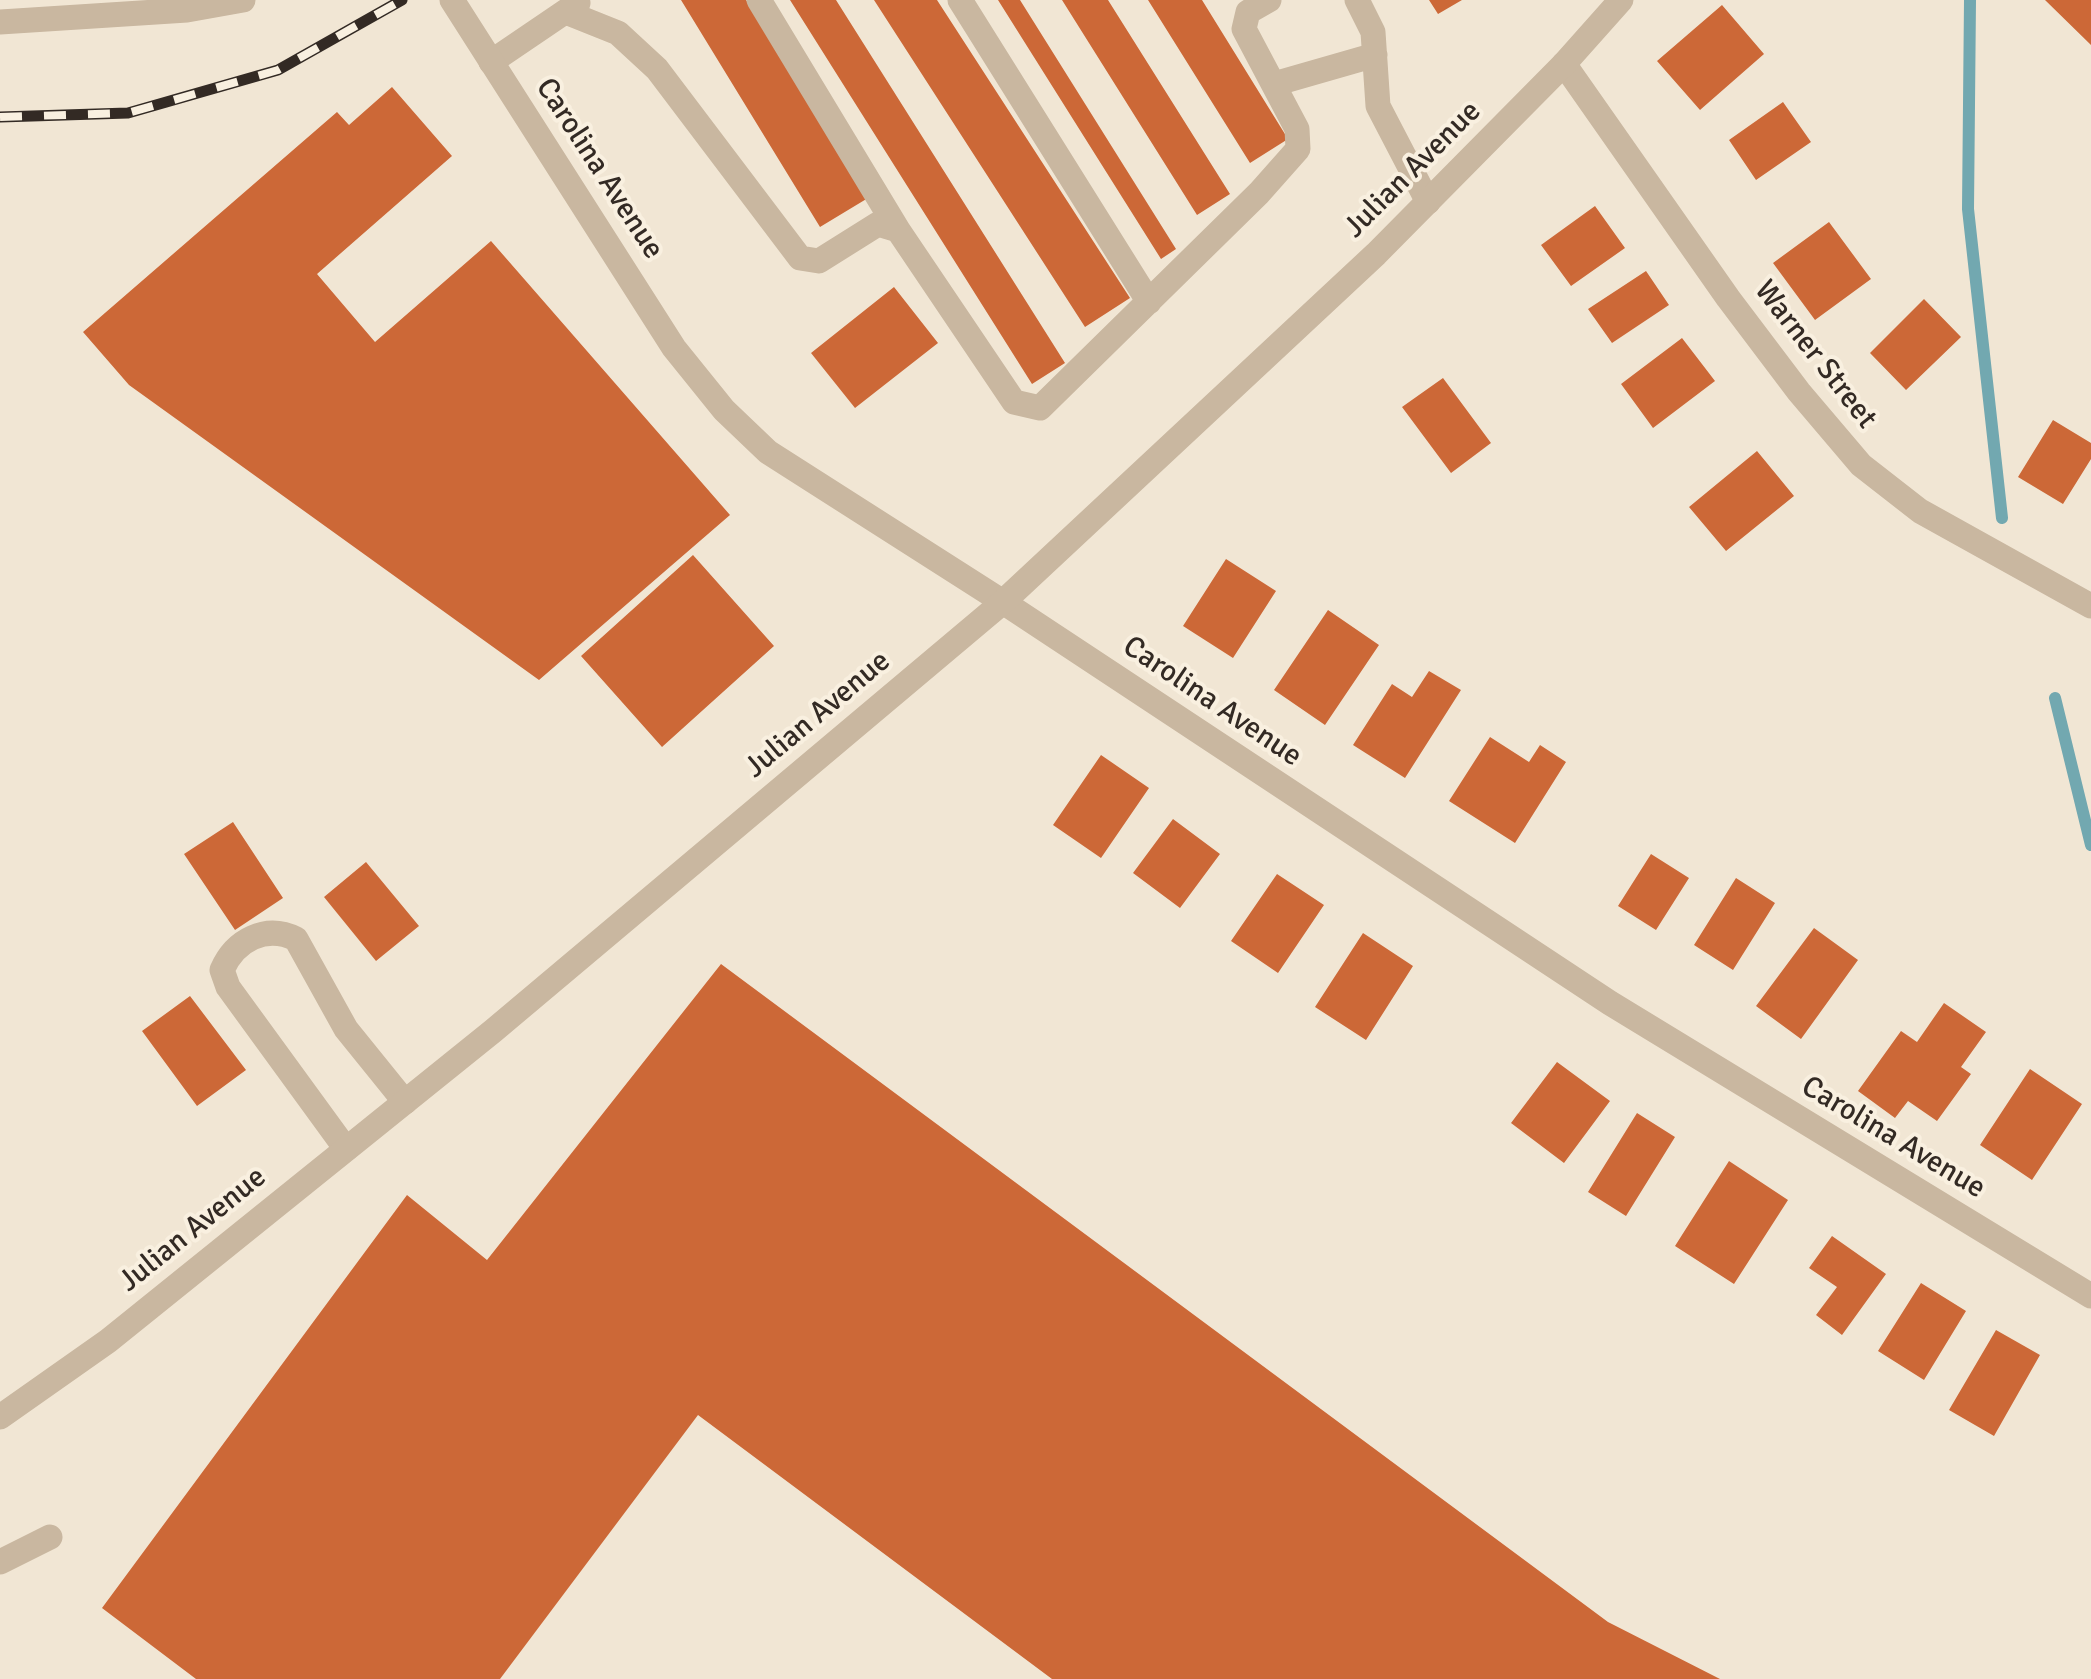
<!DOCTYPE html>
<html>
<head>
<meta charset="utf-8">
<style>
	body { margin:0 }
	canvas { display:block; background:#f1e6d4 }
</style>
</head>
<body>
<canvas width="2091" height="1679"></canvas>
<script>
const context = document.querySelector('canvas').getContext('2d');
context.lineJoin = 'round';
function strokePath(path, color, width, dash) { context.strokeStyle = color; context.lineWidth = width; context.lineCap = dash ? 'butt' : 'round'; context.setLineDash(dash || []); context.stroke(path); }
function fill(path, color) { context.fillStyle = color; context.fill(path, 'evenodd'); }
function write(font, color, halo, rows, align = 'center') {
  context.font = font + ' Signika,sans-serif'; context.lineWidth = 8; context.setLineDash([]); context.textBaseline = 'middle'; context.strokeStyle = halo; context.fillStyle = color; for (const [text, x, y, turn = 0] of rows) {
    context.save(); context.translate(x, y); context.rotate((+turn || 0) * Math.PI / 180); context.textAlign = isNaN(turn) ? turn : align; if (halo) context.strokeText(text, 0, 0); context.fillText(text, 0, 0); context.restore();
  }
}
const stream = new Path2D(`
	M1970,0L1968,209L2002,518
	M2055,698L2091,845`);
const building = new Path2D(`
	M681,0H746L868,198L820,227Z
	M790,0H836L1065,363L1032,384Z
	M874,0H937L1130,298L1085,327Z
	M998,0H1020L1176,249L1161,259Z
	M1062,0H1108L1230,194L1197,215Z
	M1148,0H1202L1288,139L1250,163Z
	M1429,0H1462L1438,14Z
	M2045,0H2091V45Z
	M1722,5L1764,54L1700,110L1657,61Z
	M392,87L452,156L317,274L375,342L491,241L730,515L539,680L129,385L83,332L337,112L349,125Z
	M1783,102L1811,142L1756,180L1729,140Z
	M1595,206L1625,248L1571,286L1541,245Z
	M1829,222L1871,279L1815,320L1773,263Z
	M1646,271L1669,305L1612,343L1588,309Z
	M894,287L938,343L855,408L811,353Z
	M1924,299L1961,337L1906,390L1870,353Z
	M1682,338L1715,381L1653,428L1621,384Z
	M1443,378L1491,443L1451,473L1402,407Z
	M2053,420L2091,443V459L2063,504L2018,477Z
	M1757,451L1794,496L1726,551L1689,507Z
	M693,555L774,646L662,747L581,656Z
	M1226,559L1276,591L1233,658L1183,626Z
	M1328,610L1379,645L1325,725L1274,690Z
	M1429,671L1461,690L1405,778L1353,745L1392,684L1412,697Z
	M1490,737L1529,762L1540,745L1566,762L1515,843L1449,801Z
	M1101,755L1149,788L1101,858L1053,825Z
	M1173,819L1220,854L1180,908L1133,873Z
	M233,822L283,898L235,930L184,854Z
	M1651,854L1689,878L1656,930L1618,906Z
	M366,862L419,926L376,961L324,897Z
	M1277,874L1324,905L1278,973L1231,941Z
	M1736,878L1775,903L1733,970L1694,945Z
	M1814,928L1858,960L1801,1039L1756,1006Z
	M1363,933L1413,966L1366,1040L1315,1007Z
	M721,964L1608,1622L1720,1679H1052L698,1415L500,1679H196L102,1608L407,1195L487,1260Z
	M190,996L246,1070L197,1106L142,1031Z
	M1944,1003L1986,1032L1961,1067L1971,1074L1937,1121L1908,1101L1895,1118L1858,1091L1901,1031L1917,1042Z
	M1557,1062L1610,1101L1564,1163L1511,1123Z
	M2030,1069L2082,1104L2032,1180L1980,1145Z
	M1637,1113L1675,1137L1626,1216L1588,1192Z
	M1729,1161L1788,1200L1734,1284L1675,1246Z
	M1832,1236L1886,1274L1842,1335L1816,1315L1837,1287L1809,1268Z
	M1921,1283L1966,1311L1924,1380L1878,1351Z
	M1996,1330L2040,1355L1994,1436L1949,1410Z`);
const service = new Path2D(`
	M759,0L898,230
	M960,0L1149,302
	M1357,0L1373,32L1378,106L1428,202
	M568,13L618,33L657,69L800,258L819,261L878,224L898,230L1014,402L1040,408L1259,193L1298,149L1297,129L1244,29L1248,12L1269,0
	M0,22L187,10L243,0
	M491,62L578,3
	M1274,84L1375,55
	M346,1149L228,987L222,970C235,940 266,924 296,939L346,1029L405,1102
	M0,1562L50,1537`);
const minor = new Path2D(`
	M452,0L674,348L724,410L768,452L1003,602L1610,1003L2091,1296
	M1564,64L1728,298L1799,392L1861,465L1920,511L2091,606`);
const tertiary = new Path2D(`
	M0,1417L108,1341L493,1031L1003,602L1376,254L1564,64L1621,0`);
const rail = new Path2D(`
	M0,117L128,113L278,70L402,0`);
const streetNames = [
	["Carolina Avenue",599,169,57],
	["Julian Avenue",1413,170,-45],
	["Warner Street",1815,355,52],
	["Carolina Avenue",1212,702,34],
	["Julian Avenue",818,715,-40],
	["Carolina Avenue",1893,1138,31],
	["Julian Avenue",193,1230,-39]
];
strokePath(stream, '#72a8b0', 12);
fill(building, '#cc6837');
strokePath(service, '#c9b7a0', 25);
strokePath(minor, '#c9b7a0', 25);
strokePath(tertiary, '#c9b7a0', 25);
strokePath(rail, '#332a24', 11);
strokePath(rail, '#f9f0e0', 8, [22]);
write('30px', '#332a24', '#f9f0e0', streetNames);
</script>
</body>
</html>
